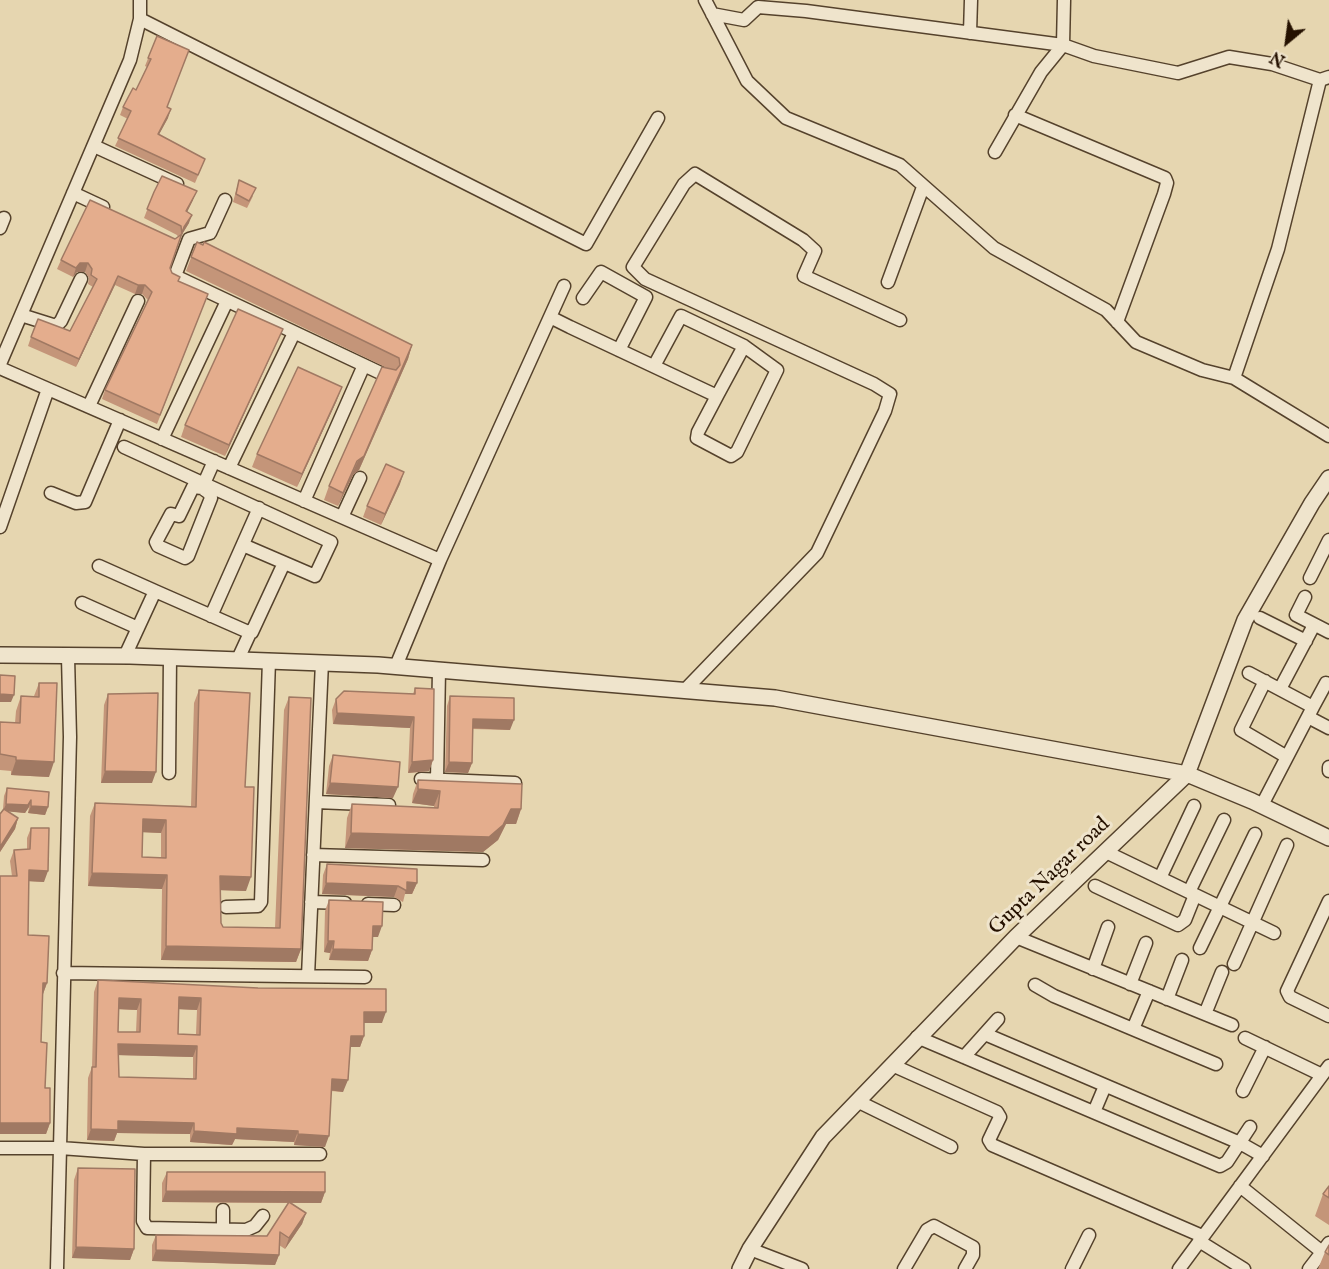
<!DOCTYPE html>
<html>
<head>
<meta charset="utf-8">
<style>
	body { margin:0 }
	#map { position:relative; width:1329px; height:1269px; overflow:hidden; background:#e6d6b0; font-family:"IM FELL English",serif }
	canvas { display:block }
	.north { position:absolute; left:1257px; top:12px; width:60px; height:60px; -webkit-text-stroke:4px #efe4cc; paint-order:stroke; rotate:209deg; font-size:16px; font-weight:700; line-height:24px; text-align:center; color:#251100 }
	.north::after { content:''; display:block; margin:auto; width:21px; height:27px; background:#251100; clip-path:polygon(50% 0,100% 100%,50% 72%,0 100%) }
</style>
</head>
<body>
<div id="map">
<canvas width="1329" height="1269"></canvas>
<div class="north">N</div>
</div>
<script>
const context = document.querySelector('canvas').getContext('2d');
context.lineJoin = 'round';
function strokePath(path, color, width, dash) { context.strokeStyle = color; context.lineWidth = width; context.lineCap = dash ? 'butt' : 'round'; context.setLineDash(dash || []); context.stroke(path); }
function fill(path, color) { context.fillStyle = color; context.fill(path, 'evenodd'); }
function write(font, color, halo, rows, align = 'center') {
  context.font = font + ' "IM FELL English",serif'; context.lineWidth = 6; context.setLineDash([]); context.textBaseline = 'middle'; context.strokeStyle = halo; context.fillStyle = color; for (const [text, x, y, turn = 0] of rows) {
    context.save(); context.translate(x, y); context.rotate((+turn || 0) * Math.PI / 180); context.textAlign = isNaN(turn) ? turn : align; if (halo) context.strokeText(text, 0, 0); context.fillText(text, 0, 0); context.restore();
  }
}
const minor = new Path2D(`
	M705,0L747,81L786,118L900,165L994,248L1106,310L1136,342L1202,370L1234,378
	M712,14L744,20L758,7L806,11L1063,45L1094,56L1178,73L1229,57L1272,64L1320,80L1329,77
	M140,19L586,244L658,118
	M970,33L971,0
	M1320,80L1278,249L1234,378L1329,436
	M1015,115L1165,178L1167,183L1164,194L1117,322
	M94,146L177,184
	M995,152L1041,72L1063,45L1064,0
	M73,193L103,207
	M225,200L210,233L189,239L175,276L387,376
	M0,228L4,218
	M888,282L923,187
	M583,298L601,272L646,297L619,350
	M21,315L56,326L61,321L81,279
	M550,317L570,327L717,396L698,432L697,438L731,456L737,452L777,370L744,346L681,316L654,366
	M0,364L130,60L140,19V0
	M0,368L440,560L396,666
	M717,396L744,346
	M89,406L138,301
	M162,439L227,301
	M124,447L331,542L315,576L243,545
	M229,468L294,333
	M202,488L193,487L179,516L171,514L156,542L158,546L185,558L188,556L211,498L209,493L202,488L214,461
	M51,493L76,503L85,502L120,420
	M304,501L364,365
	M342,517L360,478
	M0,527L48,389
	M440,560L564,286
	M99,566L155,591
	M1310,578L1329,540
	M1305,597L1296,615L1329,632
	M82,603L138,628
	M211,616L259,508
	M1260,618L1306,641
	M125,656L155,591L246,631L252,632L284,563
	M238,659L250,633
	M1249,673L1313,707L1262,805
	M1265,681L1241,730L1287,757
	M1280,689L1314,625
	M685,690L817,553L885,411L890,394L874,384L645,279L633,267L684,184L695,174L803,240L815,251L804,276L900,320
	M1313,707L1326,683L1329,684
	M1308,717L1329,728
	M1329,767V771
	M169,773L170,657
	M421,779L515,783
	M437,780L439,670
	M316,802L389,805
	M1106,852L1274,933
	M313,855L483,860
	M1160,878L1194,806
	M1095,886L1178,925L1185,920L1195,895
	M1189,892L1224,820
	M1329,901L1287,991L1290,997L1329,1016
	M311,902L345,903
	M368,904L394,905
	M226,907L258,906L261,902L269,660
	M1016,937L1232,1025
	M1200,948L1255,834
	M1234,964L1287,845
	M1093,969L1108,927
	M63,973L365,977
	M308,976L322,662
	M1130,984L1146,943
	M1035,985L1054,996L1216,1064
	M1167,999L1182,960
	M1205,1014L1222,972
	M1133,1029L1149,991
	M985,1034L1240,1143L1263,1156
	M917,1037L1220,1166L1227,1162L1250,1127
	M1245,1038L1322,1075
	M964,1057L998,1019
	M892,1065L997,1112L1000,1117L989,1140L992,1145L1202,1236
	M1243,1091L1265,1047
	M857,1101L951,1147
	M1094,1112L1105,1086
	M0,1148H60L70,737L68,657
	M144,1154L143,1221L147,1228L246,1230L255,1226L263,1216
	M1240,1186L1322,1252
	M223,1229V1210
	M1199,1241L1244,1269
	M750,1249L802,1269
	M57,1269L60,1148L144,1154H320
	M904,1269L927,1230L934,1226L973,1247V1255L965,1269
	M1072,1269L1089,1235
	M1179,1269L1329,1066
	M1309,1269L1329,1243`);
const tertiary = new Path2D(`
	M0,655L130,656L378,665L775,698L1187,774L1252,801L1329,838
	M740,1269L750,1249L823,1137L1016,937L1187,774L1245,620L1312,503L1329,478`);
const wall = new Path2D(`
	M157,36L168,118L159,134L205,159L195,183L115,146L128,119L120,115L123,107L136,90L147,67L145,66Z
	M239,180L253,196L247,208L233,202Z
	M154,192L193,200L187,212L189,223L181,236L170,268L172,273L179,282L208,294L157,424L102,399L105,390L148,300L142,294H135L115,285L76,367L28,346L31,337L70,331L93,287L88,284L89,278L85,272H77L73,277L57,269L61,260L175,239L178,237L177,235L144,218Z
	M197,242L412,345L408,359L359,470L353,475L338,506L324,500L329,486L385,367L186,271Z
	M283,329L278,340L225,456L181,437L185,425Z
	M337,400L297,487L252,467L257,454Z
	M400,484L381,525L363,517L367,506Z
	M39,683L49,777L11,775V771L0,770V722L15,723L16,711L21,696H34Z
	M415,688L433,760L429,771L408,773L410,728L333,724L332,710L336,699L413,694Z
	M199,690L245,787L246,891L220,890L221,923L223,927L275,928L284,710L289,697L301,949L296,962L161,960L162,889L88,886L90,816L95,803L191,806L194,703ZM142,832L161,833V858L142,857Z
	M108,694L152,783H101L104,705Z
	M450,696L510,730L473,729L472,763L468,773L445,772L447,706Z
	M333,755L393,798L326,794L329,766Z
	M418,780L521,809L516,824H506L498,840L483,852L345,848L347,818L352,804L434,808V806L412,803L413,794Z
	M7,788L48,807L45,815L28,813L29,807L25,813L8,811L18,818L15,829L0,852V814L3,809L4,796Z
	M31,828L44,882L29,881L28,935L47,983L43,994H42L41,1042L45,1088L50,1123L46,1134L10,861L14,850L27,849V838Z
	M327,864L417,883L412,894H405L403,902L394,897L322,894L323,875Z
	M329,900L378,937H372V950L368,961L329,960L330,953L324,952L325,911Z
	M98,980L382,1023H364V1036L360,1047H350L343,1092L331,1091L325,1147L294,1145V1142L235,1139L232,1145L190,1142V1134L117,1133L114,1141L87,1140L88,1078L92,1067L94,992ZM119,1009L137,1010L136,1032H118ZM179,1009L197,1010L196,1034H178ZM119,1055L193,1057V1079L119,1077Z
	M78,1168L134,1249L130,1260L72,1258L74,1180Z
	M167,1172L325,1192L321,1203H290L306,1213L302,1224L285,1249L279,1245V1255L275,1265L152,1261V1245L156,1235L267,1236L289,1203L162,1202V1183Z
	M1329,1186V1225L1315,1216L1323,1194Z
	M1329,1245V1269H1318L1325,1252Z`);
const shadedWall = new Path2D(`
	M171,109L168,118L155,142L158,134Z
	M197,191L193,200L183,220L186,211Z
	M192,215L189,223L181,236L184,227Z
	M80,263H88L85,272H77L73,277L76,268Z
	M118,276L115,285L76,367L79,359Z
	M138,285H145L142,294H135Z
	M283,329L278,340L225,456L229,445Z
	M412,345L408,359L359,470L353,475L338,506L343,493Z
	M342,387L337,400L297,487L302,474Z
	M404,472L400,484L381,525L385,514Z
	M0,694L14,695L11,702H0Z
	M337,713L414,717L410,728L333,724Z
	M473,719L514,720L510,730L469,728Z
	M16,760L54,762L49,777L11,775Z
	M433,760L429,771L408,773L412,762Z
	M449,762L472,763L468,773L445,772Z
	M105,771L156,772L152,783H101Z
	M330,783L398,787L393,798L326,794Z
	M418,789L440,791L434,806L412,803Z
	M31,800L29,807L25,813L3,811L6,804Z
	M31,806L48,807L45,815L28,813Z
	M511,809H521L516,824H506L498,840L483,852L345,848L351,833Z
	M18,818L15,829L0,852V847Z
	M143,819L166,820L161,833L138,832Z
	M29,870L48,871L44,882L25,881Z
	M92,873L167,875L162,889L88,886Z
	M220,876L251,877L246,891L215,890Z
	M407,882L417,883L412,894H405Z
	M326,883L398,886L394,897L322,894Z
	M373,926H382L378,937H369Z
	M328,941H334L330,953L324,952Z
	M166,946L301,949L296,962L161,960Z
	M333,949L372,950L368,961L329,960Z
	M43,983H47L43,994H39Z
	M179,997L201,998L197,1010L175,1009Z
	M119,998L141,999L137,1010L115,1009Z
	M364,1012H386L382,1023H360Z
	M351,1036H364L360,1047H347Z
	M118,1044L197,1046L193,1057L114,1055Z
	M332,1079L348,1080L343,1092L328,1090Z
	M118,1121L194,1123L190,1134L117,1133L114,1141L87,1140L91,1129Z
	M0,1123H50L46,1134H0Z
	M237,1128L298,1131L294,1142L235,1139L232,1145L190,1142L194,1131Z
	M298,1134L329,1136L325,1147L294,1145Z
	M166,1191L325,1192L321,1203L162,1202Z
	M306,1213L302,1224L285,1249L289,1238Z
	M76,1247L134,1249L130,1260L72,1258Z
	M156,1250L279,1255L275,1265L152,1261Z`);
const building = new Path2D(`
	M157,36L189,50L167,107L171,109L158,134L205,159L198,175L118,138L131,111L123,107L133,88L136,90L151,59L148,58Z
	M162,176L197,191L186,211L192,215L184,227L170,268L172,273L180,277L178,281L208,294L160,415L105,390L152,292L145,285H138L118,276L79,359L31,337L38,319L70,331L97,279L91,275L92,269L88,263H80L76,268L61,260L90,200L175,239L182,234L181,226L147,209L154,192Z
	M239,180L256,188L249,201L236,194Z
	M197,242L203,245L204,242L412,345L364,456L357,461L343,493L329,486L382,367L396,370L400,365L399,358L191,257Z
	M238,309L283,329L229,445L185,425Z
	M298,367L342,387L302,474L257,454Z
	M386,464L404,472L385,514L367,506Z
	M0,675L15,676L14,695L0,694Z
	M39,683H57L54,762L16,760V757L0,754V722L20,723L21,696L39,697Z
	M415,688L434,689L433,760L412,762L414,717L337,713L336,699L344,691L415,694Z
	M199,690L250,693L245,787H254L251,877L220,876L221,923L223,927L280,928L289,697L311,698L301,949L166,946L167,875L92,873L95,803L196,807ZM143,819L166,820V858L142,857Z
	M158,693L156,772L105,771L108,694Z
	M450,696L514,698V720L473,719L472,763L449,762Z
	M333,755L400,762L398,787L330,783Z
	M418,780L522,784L521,809H511L503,825L489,837L351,833L352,804L438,808L440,791L418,789Z
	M7,788L49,792L48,807L31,806V800L28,805L6,804Z
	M4,809L18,818L0,847V814Z
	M31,828H49L48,871L29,870L28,935L49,936L47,983H43L41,1042L47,1043L45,1088H50V1123H0V876H17L14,850L30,849Z
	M327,864L417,869V883L407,882V891L398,886L326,883Z
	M329,900L383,902L382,926H373L372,950L333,949L334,941H328Z
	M98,980L258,988L386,989V1012H364V1036H351L348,1080L332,1079L329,1136L298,1134V1131L237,1128V1134L194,1131V1123L118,1121V1130L91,1129L92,1067H96ZM179,997L201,998L200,1035L178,1034ZM119,998L141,999L140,1032H118ZM118,1044L197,1046L196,1079L119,1077Z
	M78,1168L135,1169L134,1249L76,1247Z
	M167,1172H325V1192L166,1191Z
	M1329,1186V1198L1323,1194Z
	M289,1202L306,1213L289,1238L280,1232L279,1255L156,1250V1235L267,1236Z
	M1329,1245V1255L1325,1252Z`);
const streetNames = [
	["Gupta Nagar road",1050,877,-44]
];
strokePath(minor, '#55422c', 15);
strokePath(tertiary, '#55422c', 18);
strokePath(minor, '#efe4cc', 12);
strokePath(tertiary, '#efe4cc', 15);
fill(wall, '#c49579');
fill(shadedWall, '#a07963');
fill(building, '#e4ad8d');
strokePath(building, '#a07963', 1.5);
write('21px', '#251100', '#efe4cc', streetNames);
</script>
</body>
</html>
